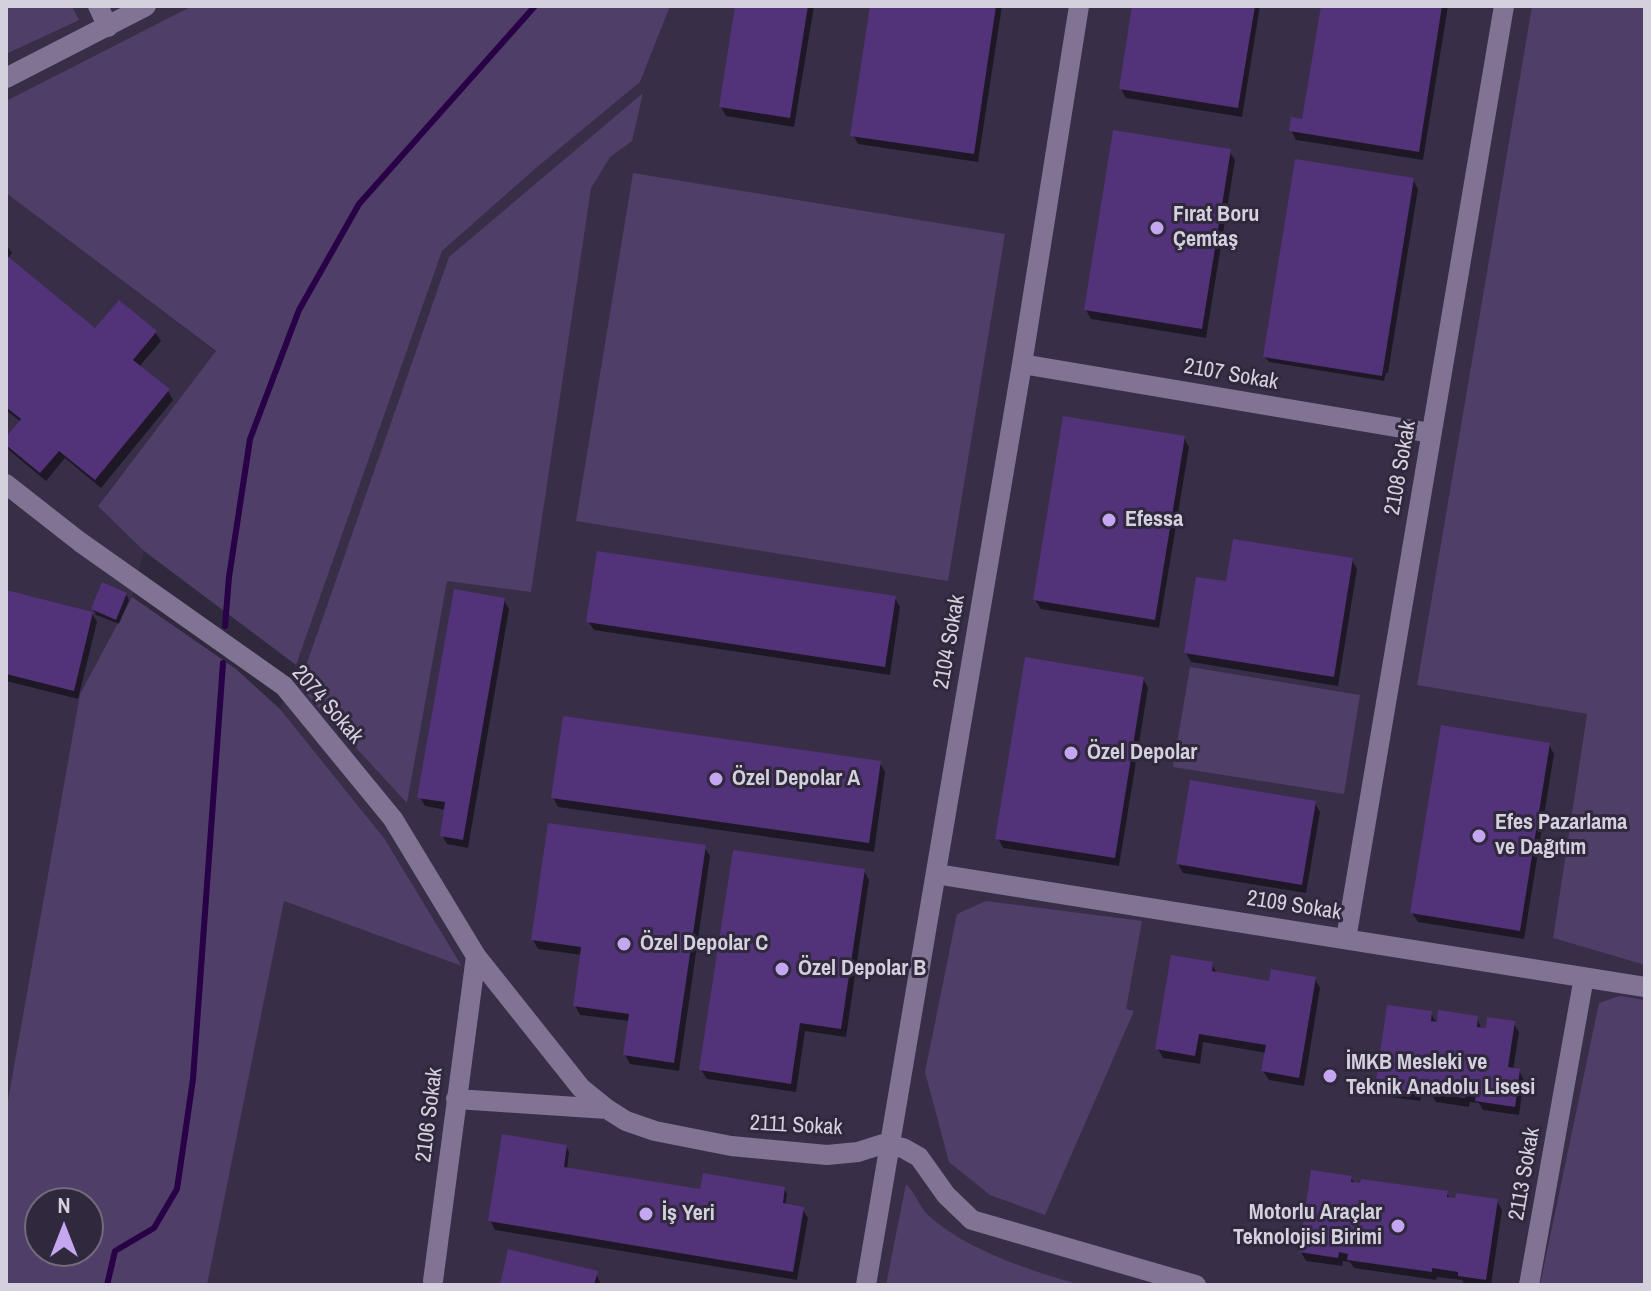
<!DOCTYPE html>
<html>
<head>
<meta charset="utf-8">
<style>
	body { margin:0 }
	#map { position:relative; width:1651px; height:1291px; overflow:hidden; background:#30283c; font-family:"Archivo Narrow",sans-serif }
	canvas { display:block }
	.frame { position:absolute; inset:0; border:8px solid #d5d0dd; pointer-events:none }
	.north { position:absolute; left:24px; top:1187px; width:80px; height:80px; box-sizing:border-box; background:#30283c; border:2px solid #726b7c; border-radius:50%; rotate:0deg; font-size:22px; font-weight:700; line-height:32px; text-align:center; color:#d5d0dd }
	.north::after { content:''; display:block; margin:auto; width:28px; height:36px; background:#c5a7f1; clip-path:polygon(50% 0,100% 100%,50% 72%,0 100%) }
</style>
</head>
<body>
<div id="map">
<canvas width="1651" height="1291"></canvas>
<div class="frame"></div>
<div class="north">N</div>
</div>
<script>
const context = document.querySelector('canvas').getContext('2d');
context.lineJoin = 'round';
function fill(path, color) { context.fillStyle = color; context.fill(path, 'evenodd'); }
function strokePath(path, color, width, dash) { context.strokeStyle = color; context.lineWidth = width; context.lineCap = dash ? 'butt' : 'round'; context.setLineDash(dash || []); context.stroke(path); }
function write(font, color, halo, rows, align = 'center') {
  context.font = font + ' "Archivo Narrow",sans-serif'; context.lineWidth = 6; context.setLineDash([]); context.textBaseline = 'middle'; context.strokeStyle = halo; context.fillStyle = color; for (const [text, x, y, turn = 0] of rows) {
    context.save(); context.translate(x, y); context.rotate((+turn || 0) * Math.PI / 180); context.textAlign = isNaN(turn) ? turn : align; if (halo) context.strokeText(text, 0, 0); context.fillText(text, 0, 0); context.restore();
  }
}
const built = new Path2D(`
	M6,6H192L6,101Z
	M670,6H1532L1417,685L1587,714L1553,938L1645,965V1285H207L284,901L462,965L384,838L280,709L442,251L536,168L640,82Z
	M6,193L216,352L98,505L144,551L132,597L80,694L6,1111Z`);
const green = new Path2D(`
	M6,6H72L79,20L6,54Z
	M192,6H670L640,82L536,168L442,251L296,665L144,551L98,506L216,351L6,193V101Z
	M1532,6H1645V965L1553,938L1587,714L1417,685Z
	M643,93L632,141L610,157L591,188L531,592L447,581L407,803L299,686L449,257Z
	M633,173L1005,234L948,581L576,521Z
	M132,597L236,669L280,709L384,838L462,966L284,901L207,1285H6V1111L80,694ZM88,1203V1251H40V1203Z
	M1190,667L1360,695L1344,794L1173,767Z
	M986,901L1142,921L1126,1009L1134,1011L1045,1215L990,1195L949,1162L925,1072L957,914Z
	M1620,996L1645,1000V1285H1540L1599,1003Z
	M906,1184C916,1194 919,1206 928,1215C966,1250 1033,1272 1082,1285H886Z`);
const shadow = new Path2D(`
	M737,6H814L794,127L726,116L721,107Z
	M872,6H1002L978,162L858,144L853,135Z
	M1134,6H1260L1242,117L1126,98L1121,89Z
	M1323,6H1448L1423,160L1296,140L1291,130L1304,121Z
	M1229,151L1235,160L1206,338L1091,319L1086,310Z
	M1413,180L1418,189L1388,373H1386L1384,381L1269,362L1265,357Z
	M6,244L12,253L7,259L96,331L155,332L161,341L139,367L168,391L173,400L101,488L65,458L46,481L10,451L6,445V440L21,422L6,410Z
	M1184,438L1189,447L1159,628L1041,609L1035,600Z
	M1352,560L1357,569L1338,686L1191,662L1186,653L1227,584Z
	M6,592L92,613L97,622L78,699L6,681Z
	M126,594L129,600L119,624L94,614H96L93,609Z
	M895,598L900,607L890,675L594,630L588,621Z
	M504,600L509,609L468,848L447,844L442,835L446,810L425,806L420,797Z
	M1143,678L1148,688L1119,866L1003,848L998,838Z
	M1549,745L1554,754L1524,939L1418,922L1412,913Z
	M880,763L885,772L874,852L558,807L553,797Z
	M1314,802L1320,812L1306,893L1183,873L1178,864Z
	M704,847L710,856L679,1071L630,1064L625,1055L630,1021L580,1015L575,1005L582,955L538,949L533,940Z
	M864,871L869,880L846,1037L805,1031L796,1092L707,1079L701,1070Z
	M1212,964L1217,974L1271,983L1315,979L1320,988L1304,1086L1269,1080L1263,1071L1267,1053L1203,1042L1200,1064L1163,1058L1158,1049Z
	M1431,1013L1438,1026L1477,1018L1482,1030L1513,1023L1519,1032L1513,1070L1519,1071L1524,1080L1519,1115L1483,1110L1479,1103L1470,1102L1469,1107L1436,1102L1431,1094L1422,1093L1420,1101L1383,1096L1377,1086Z
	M566,1146L569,1152L567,1169L704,1192L784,1189L787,1194L785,1206L802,1209L808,1218L797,1280L495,1230L490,1220Z
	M1351,1178L1355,1184L1447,1193L1450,1199L1497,1201L1502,1210L1491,1285H1465L1462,1280L1437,1277L1436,1280L1354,1268L1350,1262L1343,1261L1342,1266L1306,1261L1301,1252Z
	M596,1273L601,1285H501Z`);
const stream = new Path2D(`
	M225,626L229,577L250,439L299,310L359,204L535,6
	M107,1285L115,1251L154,1228L177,1189L193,1079L223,663`);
const building = new Path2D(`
	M735,6H808L790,118L719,107Z
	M870,6H996L974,154L850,136Z
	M1132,6H1255L1238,108L1119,89Z
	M1321,6H1442L1419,152L1289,131L1291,117L1302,119Z
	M1113,130L1231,149L1202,329L1084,310Z
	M1295,159L1414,178L1382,376L1263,357Z
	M6,255L95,328L119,300L157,331L133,360L170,389L95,480L59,451L40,473L6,445V437L21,419L6,407Z
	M1063,416L1185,436L1155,620L1033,600Z
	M1233,539L1353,558L1334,677L1184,653L1196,577L1226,581Z
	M597,551L896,596L885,667L586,622Z
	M102,582L127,593L116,620L91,609Z
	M454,589L505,598L463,840L440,836L445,802L417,798Z
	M6,590L93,612L74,691L6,674Z
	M1025,657L1144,677L1115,858L995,839Z
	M563,716L881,761L869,843L551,798Z
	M1441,725L1550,743L1520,931L1410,913Z
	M1190,780L1316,801L1302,885L1176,864Z
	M548,823L706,845L674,1063L623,1055L629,1014L573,1006L581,947L531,940Z
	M733,850L865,869L841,1029L800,1023L791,1084L699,1070Z
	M1171,955L1213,962L1212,971L1269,981L1271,969L1316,977L1299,1078L1261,1071L1266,1045L1199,1034L1195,1056L1155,1049Z
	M1387,1005L1432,1011L1431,1021L1437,1022L1438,1010L1478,1016L1477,1027L1486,1028L1487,1017L1515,1021L1508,1067L1520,1069L1515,1107L1475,1101L1476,1095L1465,1093V1098L1428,1093L1429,1086L1417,1084L1416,1093L1375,1087Z
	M502,1134L567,1145L564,1167L700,1189L703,1173L785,1187L783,1203L804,1207L793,1272L488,1221Z
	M1311,1170L1352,1176L1351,1182L1360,1183L1361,1179L1448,1191L1447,1197L1455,1198L1456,1193L1498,1199L1486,1280L1458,1276V1272L1432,1268V1272L1347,1260L1348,1254L1339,1252L1338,1258L1299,1252Z
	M508,1249L598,1271L594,1285H500Z`);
const minor = new Path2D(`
	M98,6L108,27
	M6,78L146,6
	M1022,364L1431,433
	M6,484L80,542L284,686L393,819L476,956L581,1088L607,1109L626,1121L655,1131L731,1146L827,1155L858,1152L883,1144L903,1148L919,1157L946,1195L972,1220L1196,1285
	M936,874L1645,987
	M1346,939L1504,6
	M456,1099L607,1109
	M433,1281L476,956
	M866,1285L1022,364L1079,6
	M1529,1285L1584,977`);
const markers = [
	[1157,228,8,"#c5a7f1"],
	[1109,520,8,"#c5a7f1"],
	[1071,753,8,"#c5a7f1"],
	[716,779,8,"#c5a7f1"],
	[1479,836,8,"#c5a7f1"],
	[624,944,8,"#c5a7f1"],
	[782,969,8,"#c5a7f1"],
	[1330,1076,8,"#c5a7f1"],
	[646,1214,8,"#c5a7f1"],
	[1398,1226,8,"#c5a7f1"]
];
const poiNames = [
	["Fırat Boru",1173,215],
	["Çemtaş",1173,240],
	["Efessa",1125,520],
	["Özel Depolar",1087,753],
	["Özel Depolar A",732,779],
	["Efes Pazarlama",1495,823],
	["ve Dağıtım",1495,848],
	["Özel Depolar C",640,944],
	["Özel Depolar B",798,969],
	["İMKB Mesleki ve",1346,1063],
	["Teknik Anadolu Lisesi",1346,1088],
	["Motorlu Araçlar",1382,1213,"right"],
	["Teknolojisi Birimi",1382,1238,"right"],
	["İş Yeri",662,1214]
];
const streetNames = [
	["2107 Sokak",1231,375,10],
	["2108 Sokak",1401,468,-80],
	["2104 Sokak",950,642,-80],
	["2074 Sokak",327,705,49],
	["2109 Sokak",1294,906,9],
	["2106 Sokak",430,1115,-83],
	["2111 Sokak",796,1126,3],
	["2113 Sokak",1525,1174,-80]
];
fill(built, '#392e48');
fill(green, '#4f3e67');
fill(shadow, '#0007');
strokePath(stream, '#280147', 6);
fill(building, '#523278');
strokePath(minor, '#807394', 20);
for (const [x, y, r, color] of markers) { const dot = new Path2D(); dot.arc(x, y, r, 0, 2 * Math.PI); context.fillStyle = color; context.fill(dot); strokePath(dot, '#30283c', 3); }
write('bold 22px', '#d5d0dd', '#30283c', poiNames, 'left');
write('22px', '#d5d0dd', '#30283c', streetNames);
</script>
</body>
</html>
